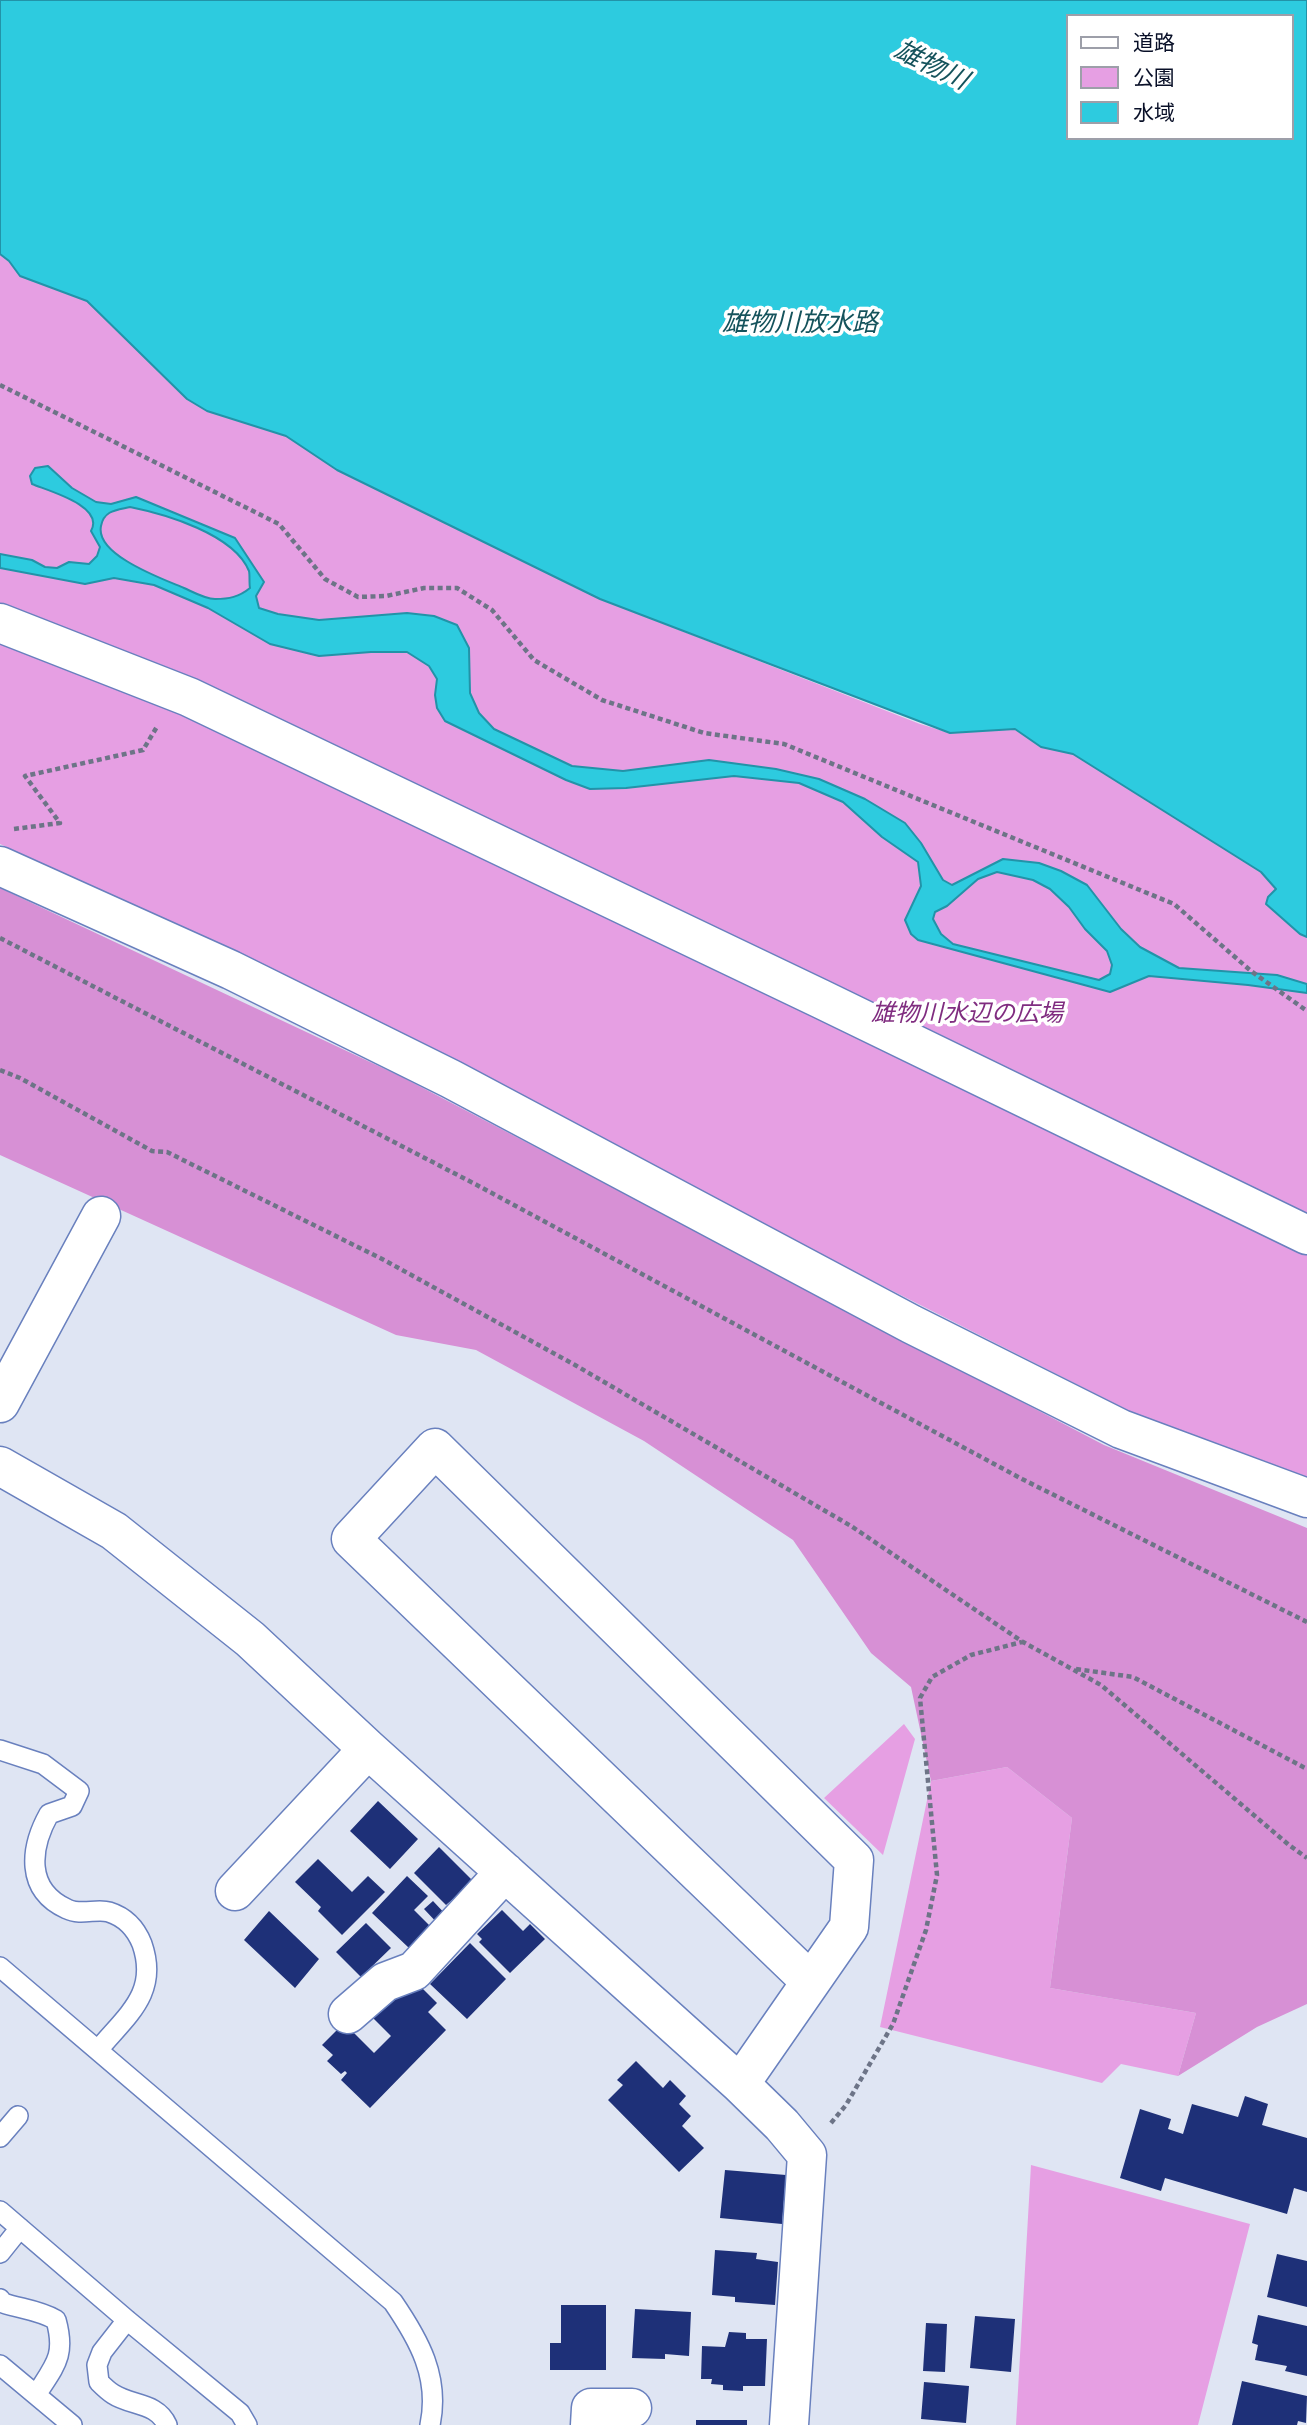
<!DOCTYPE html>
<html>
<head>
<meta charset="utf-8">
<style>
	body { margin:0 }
	#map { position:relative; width:1307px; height:2425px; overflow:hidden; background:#dfe5f3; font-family:Spectral,"Noto Sans JP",serif }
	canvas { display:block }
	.legend { position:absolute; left:1066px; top:14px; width:228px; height:126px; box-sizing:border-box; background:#fff; border:2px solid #9d9fa9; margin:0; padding:9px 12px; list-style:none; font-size:21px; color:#091028 }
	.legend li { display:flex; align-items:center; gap:14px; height:35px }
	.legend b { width:35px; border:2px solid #9d9fa9 }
</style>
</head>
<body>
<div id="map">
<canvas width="1307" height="2425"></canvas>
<ul class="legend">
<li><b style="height:9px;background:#fff"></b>道路</li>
<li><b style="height:19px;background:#e69fe3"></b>公園</li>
<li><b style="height:19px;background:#2dcbdf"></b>水域</li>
</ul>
</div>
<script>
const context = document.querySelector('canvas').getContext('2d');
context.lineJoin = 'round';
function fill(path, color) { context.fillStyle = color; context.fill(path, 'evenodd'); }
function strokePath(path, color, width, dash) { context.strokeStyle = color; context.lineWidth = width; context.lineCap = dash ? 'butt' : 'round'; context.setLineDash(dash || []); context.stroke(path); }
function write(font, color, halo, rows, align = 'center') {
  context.font = font + ' Spectral,"Noto Sans JP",serif'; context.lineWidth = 7; context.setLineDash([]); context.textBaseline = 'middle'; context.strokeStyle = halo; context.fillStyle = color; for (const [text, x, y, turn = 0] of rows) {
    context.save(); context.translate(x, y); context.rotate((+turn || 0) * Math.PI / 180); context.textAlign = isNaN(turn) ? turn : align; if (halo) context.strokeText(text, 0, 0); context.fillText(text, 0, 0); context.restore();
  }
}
const green = new Path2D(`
	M0,254L9,261L20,276L87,301L187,399L207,411L286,436L338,470L600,599L920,724L950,733L1016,729L1041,747L1073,754L1261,872L1276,889L1268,897L1300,934L1307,937V1477L1149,1421L122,900L0,844Z
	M904,1724L915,1739L883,1855L824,1798Z
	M1007,1767L1072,1818L1050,1988L1196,2013L1178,2076L1121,2064L1102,2083L880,2027L931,1781Z
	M1031,2165L1250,2224L1198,2425H1016Z`);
const forest = new Path2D(`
	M0,888L402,1077L1104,1445L1307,1528V2004L1257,2027L1178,2076L1196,2013L1050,1988L1072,1818L1007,1767L931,1781L911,1687L871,1653L793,1540L644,1441L476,1350L396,1335L0,1155Z`);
const water = new Path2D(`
	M0,0H1307V937L1300,934L1266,904L1268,897L1276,889L1261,872L1073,754L1041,747L1015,729L950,733L600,599L337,470L286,436L207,411L187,399L87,301L20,276L9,261L0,254ZM1067,16H1291V138H1067Z
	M48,466L72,488L96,502L111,504L136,497L235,538L264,582L256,596L259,608L278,614L319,620L407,613L434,616L457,625L469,648L470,693L479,713L494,729L572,766L623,771L709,760L776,769L819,779L865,799L905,823L921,843L943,880L952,885L1003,859L1039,863L1061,871L1087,885L1121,929L1140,947L1179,968L1277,975L1307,984V993L1248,985L1149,976L1110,992L918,940L911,934L905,920L921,886L918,862L882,837L843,802L799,783L734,776L626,788L590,789L566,780L445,721L437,708L435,695L437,679L429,666L407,652H371L319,656L270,644L208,608L154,585L114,578L85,584L0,568V554L32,560L45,567L57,568L69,562L89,564L97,556L100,547L91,531C105,506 49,491 32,484L30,476L35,468ZM130,507C165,514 234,534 249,571C250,575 249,583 250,588C239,597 229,599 215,599C205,599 193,592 184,588C163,579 95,555 101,526C104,510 117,510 130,507ZM997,872L1033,880L1050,889L1069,907L1085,929L1107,951L1112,965L1110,974L1099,980L953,944L941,934L933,919L935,912L947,906L978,879Z`);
const building = new Path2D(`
	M378,1801L418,1839L390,1869L350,1831Z
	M439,1847L475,1883L456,1902L453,1899L446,1905L414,1873Z
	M318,1859L352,1892L368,1876L385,1892L342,1935L318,1911L321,1907L295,1882Z
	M407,1876L428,1896L414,1910L430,1926L409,1948L372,1913Z
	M433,1901L449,1918L440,1926L424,1909Z
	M502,1910L523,1931L530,1924L545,1939L510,1973L479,1942L482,1939L477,1934Z
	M269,1911L319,1959L295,1988L244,1940Z
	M366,1923L391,1948L361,1977L336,1952Z
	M470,1943L506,1979L467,2019L430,1984Z
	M401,1984L411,1994L419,1985L437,2003L428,2012L446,2030L370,2108L341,2080L347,2073L345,2071L341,2074L327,2061L333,2055L322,2045L344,2023L374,2053L391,2036L370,2015Z
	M636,2061L663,2088L670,2080L686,2096L679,2104L691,2116L682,2126L704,2148L679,2172L608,2100L623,2085L617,2080Z
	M1245,2096L1268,2104L1262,2125L1307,2138V2192L1294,2188L1287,2214L1165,2178L1161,2191L1120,2178L1140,2109L1171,2119L1168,2129L1183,2134L1192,2104L1238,2117Z
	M725,2170L786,2175L782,2224L720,2218Z
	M715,2250L757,2253L756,2259L778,2262L775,2305L735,2302V2297L712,2295Z
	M1277,2254L1307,2261V2307L1267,2297Z
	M561,2305H606V2370H550V2343H561Z
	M635,2309L691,2312L689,2356L665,2354V2359L632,2358Z
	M1258,2315L1307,2326V2376L1285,2371L1287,2366L1255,2360L1258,2345L1252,2343Z
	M975,2316L1015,2319L1011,2372L970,2368Z
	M926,2323L947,2324L945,2372L923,2371Z
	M729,2332L746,2333V2339H767L765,2386H743V2391L723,2390V2385L711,2384L712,2379H701L702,2346L725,2347Z
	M1242,2381L1307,2396L1306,2423L1298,2421L1297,2425H1232Z
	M924,2382L969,2386L966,2423L921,2419Z
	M696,2420H747V2425H696Z`);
const path = new Path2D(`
	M0,385L279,524L325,579L358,597L386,596L424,588H457L492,610L534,660L602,700L704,733L784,744L1174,904L1251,971L1307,1011
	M14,829L60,823L25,776L143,750L158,725
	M0,938L475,1184L1022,1479L1307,1622
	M0,1070L20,1078L152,1151L167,1152L384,1260L575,1365L851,1526L1023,1642L1101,1685L1289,1845L1307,1858
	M1076,1669L1133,1677L1307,1769
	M831,2123L846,2105L893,2024L926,1930L937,1875L920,1698L932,1677L971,1655L1022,1642`);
const service = new Path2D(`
	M0,1750L43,1764L79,1791L72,1806L49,1814C30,1848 25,1890 67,1909C81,1916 97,1908 109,1912C125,1917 136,1929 142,1944C159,1993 127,2015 98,2050
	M0,1967L393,2302C419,2340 440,2377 430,2425
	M0,2137L18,2116
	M0,2211L127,2320L240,2413L247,2425
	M0,2253L20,2228
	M0,2299L3,2303C21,2309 39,2310 56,2320C66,2356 55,2365 36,2395
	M127,2320L102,2352L97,2365L99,2382C103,2386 108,2391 113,2394C131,2406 157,2402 167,2425
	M0,2365L72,2425`);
const minor = new Path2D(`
	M0,623L189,697L821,999L1307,1235
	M0,866L231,970L451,1079L911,1324L1121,1429L1307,1498
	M0,1403L101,1216
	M0,1466L114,1531L250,1639L368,1749L740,2084L782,2125L807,2155L789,2425
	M235,1891L368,1749
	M348,2014L385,1982L414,1971L505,1872
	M740,2084L849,1927L854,1860L435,1448L351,1539L810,1981
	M590,2425L591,2408H632`);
const parkNames = [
	["雄物川水辺の広場",967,1016]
];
const waterNames = [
	["雄物川",930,68,26],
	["雄物川放水路",800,326]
];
fill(green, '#e69fe3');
fill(forest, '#d790d5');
fill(water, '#2dcbdf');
strokePath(water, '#2293a8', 2);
fill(building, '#1e3078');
strokePath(service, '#6980be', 22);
strokePath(minor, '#6980be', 41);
strokePath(path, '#6d7487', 4.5, [5, 3.5]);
strokePath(service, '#fff', 19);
strokePath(minor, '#fff', 38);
write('italic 24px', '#802d80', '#fff', parkNames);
write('italic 26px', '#15535c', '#fff', waterNames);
</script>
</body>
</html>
